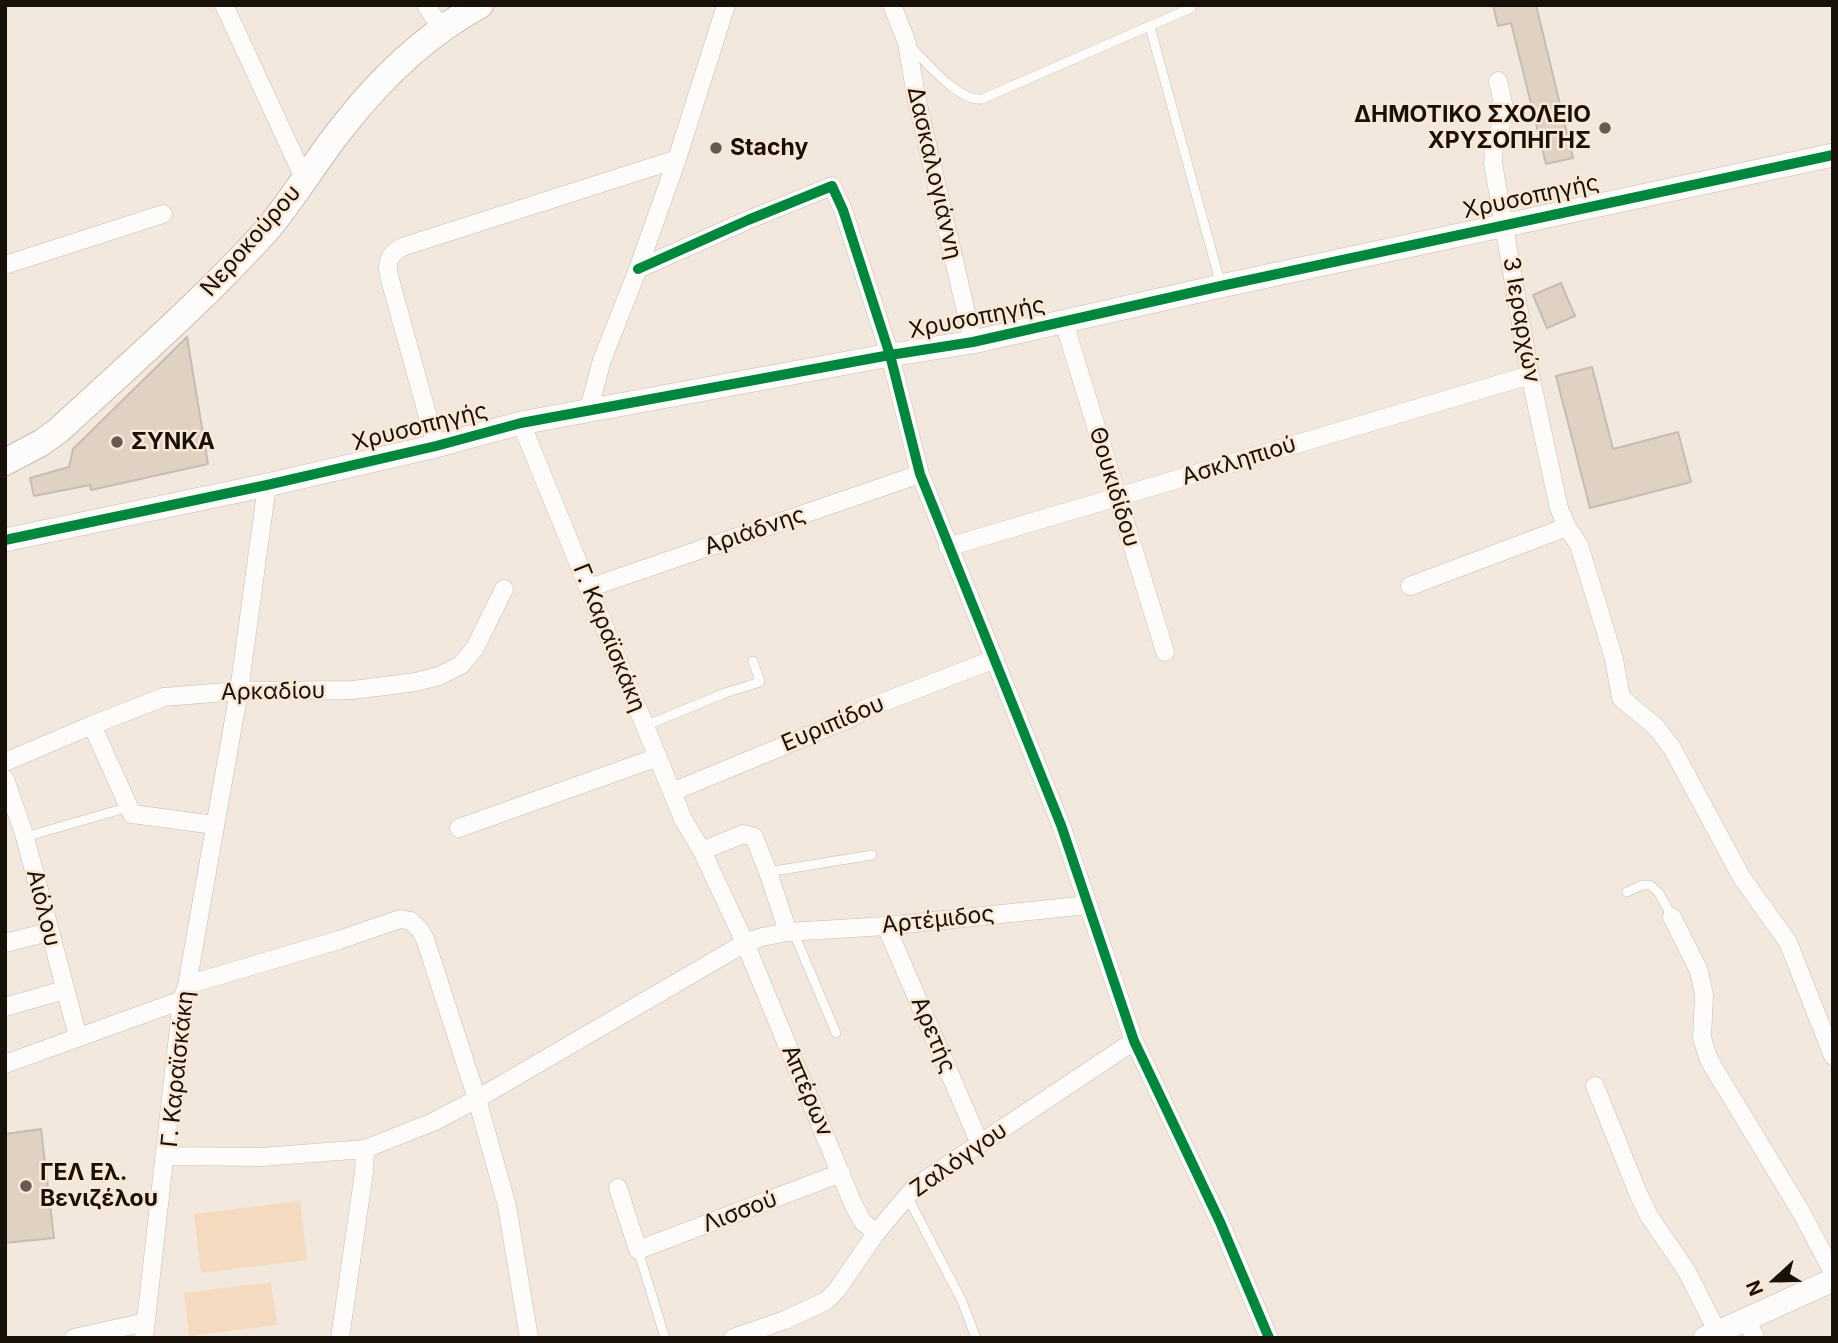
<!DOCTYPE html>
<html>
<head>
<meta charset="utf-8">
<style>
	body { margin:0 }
	#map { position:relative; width:1838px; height:1343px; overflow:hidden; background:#f3e8dd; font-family:Inter,sans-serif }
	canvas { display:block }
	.frame { position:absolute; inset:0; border:7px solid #17110a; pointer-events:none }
	.north { position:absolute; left:1740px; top:1245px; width:70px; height:70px; -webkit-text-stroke:5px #fbe8d5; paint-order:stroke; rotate:248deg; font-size:19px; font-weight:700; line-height:28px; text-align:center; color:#17110a }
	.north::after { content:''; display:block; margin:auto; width:24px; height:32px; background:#17110a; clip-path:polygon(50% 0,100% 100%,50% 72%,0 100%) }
</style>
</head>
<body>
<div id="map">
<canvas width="1838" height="1343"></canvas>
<div class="frame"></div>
<div class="north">N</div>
</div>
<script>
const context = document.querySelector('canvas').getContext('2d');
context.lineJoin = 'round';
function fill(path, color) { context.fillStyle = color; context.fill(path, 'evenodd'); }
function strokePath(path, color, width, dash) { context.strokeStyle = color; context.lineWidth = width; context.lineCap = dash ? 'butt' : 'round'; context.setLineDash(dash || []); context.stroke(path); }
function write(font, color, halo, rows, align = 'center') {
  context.font = font + ' Inter,sans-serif'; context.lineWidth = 5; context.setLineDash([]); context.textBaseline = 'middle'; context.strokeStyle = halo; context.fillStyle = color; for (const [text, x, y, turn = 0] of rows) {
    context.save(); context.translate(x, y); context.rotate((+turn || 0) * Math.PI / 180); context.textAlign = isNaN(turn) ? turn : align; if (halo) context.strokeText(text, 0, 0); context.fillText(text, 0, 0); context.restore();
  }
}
const green = new Path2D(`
	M300,1201L307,1260L201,1273L194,1214Z
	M271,1282L277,1325L189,1336L184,1293Z`);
const building = new Path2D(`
	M1493,5H1536L1573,158L1546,164L1511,23L1498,26Z
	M1561,283L1575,316L1547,328L1533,295Z
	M187,337L208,464L91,490L90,485L34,496L30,478L69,467L73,449Z
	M1592,367L1613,449L1678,432L1691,482L1590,508L1556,376Z
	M41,1129L54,1238L5,1243V1134Z`);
const service = new Path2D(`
	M1150,27L1221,285
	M910,46C926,62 959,102 982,99L1191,8
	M645,726L725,693L760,682L753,661
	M25,837L129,807
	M768,872L872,855
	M1627,892L1642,885H1650L1659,893L1672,917
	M793,931L836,1033
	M907,1196L962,1301L976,1338
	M638,1250L665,1338`);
const minor = new Path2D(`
	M224,5L305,180
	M426,5L441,29
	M892,5L907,43L916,96L973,342
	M1498,81L1505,113L1494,145L1493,163L1530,375L1559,508L1567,527L1579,545L1614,659L1621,698L1656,727L1672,748L1742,878L1788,942L1833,1056
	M5,265L163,214
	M638,269L748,220L832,186L843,210L890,355L920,474L1061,825L1134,1041L1220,1222L1269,1338
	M1064,322L1165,652
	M588,412L602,360L638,269L677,159L726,5
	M436,446L389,276C386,261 389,255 402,247L677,159
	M948,547L1530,375
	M1410,586L1567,527
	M589,588L920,474
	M92,725L132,814L215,825
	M5,762L92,725L164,697L239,691L353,690L416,682L439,676L461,665L475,648L504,589
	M5,779L25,837L78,1037
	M672,792L851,718L863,710L995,659
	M459,828L658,757
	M702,851L745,943L854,1206L863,1222L876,1233
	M1672,917L1699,971L1704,995L1702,1038L1709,1060L1801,1212L1833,1272
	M886,926L980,1144
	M788,932L886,926L1088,905
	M5,943L48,932
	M187,985L339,940L400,919L411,921L420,930L425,939L477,1099L507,1206L529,1338
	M5,1007L64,990
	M5,1064L182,1000
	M1595,1086L1638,1193L1649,1216L1686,1270L1718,1333
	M164,1156L262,1157L365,1149L433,1122L477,1099L745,943L762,937L788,932L768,872L754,837L743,834L702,851L683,819L521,423
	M618,1188L638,1250L841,1173
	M1747,1320L1755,1338
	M74,1338L146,1322
	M144,1338L182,1000L187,985L239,691L267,485
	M340,1338L364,1172L365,1149
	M733,1338L785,1320L826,1301L837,1290L876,1233L915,1187L1134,1041`);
const tertiary = new Path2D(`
	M5,540L267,485L436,446L521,423L890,355L973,342L1221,286L1833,155
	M1705,1338L1833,1280`);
const secondary = new Path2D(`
	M5,462L41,443L59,430C129,365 202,302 266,231C295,197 317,158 345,124C382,77 427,34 480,5`);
const cycleway = new Path2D(`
	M638,269L748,220L832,186L843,210L890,355L920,474L1061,825L1134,1041L1220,1222L1269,1338
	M5,540L267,485L436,446L521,423L890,355L973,342L1221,286L1833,155`);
const markers = [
	[1605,128,7,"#645c54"],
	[716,148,7,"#645c54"],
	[117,442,7,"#645c54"],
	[26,1186,7,"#645c54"]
];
const poiNames = [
	["ΔΗΜΟΤΙΚΟ ΣΧΟΛΕΙΟ",1591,115,"right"],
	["ΧΡΥΣΟΠΗΓΗΣ",1591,141,"right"],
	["Stachy",730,148],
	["ΣΥΝΚΑ",131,442],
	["ΓΕΛ Ελ.",40,1173],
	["Βενιζέλου",40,1199]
];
const streetNames = [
	["Δασκαλογιάννη",934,173,77],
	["Χρυσοπηγής",1531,197,-12],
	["Νεροκούρου",251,241,-49],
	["Χρυσοπηγής",977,318,-11],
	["3 Ιεραρχών",1521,320,80],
	["Χρυσοπηγής",420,427,-14],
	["Ασκληπιού",1239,461,-17],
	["Θουκιδίδου",1114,487,73],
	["Αριάδνης",755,531,-19],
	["Γ. Καραϊσκάκη",609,638,68],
	["Αρκαδίου",273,692,-1],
	["Ευριπίδου",833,724,-23],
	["Αιόλου",43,908,76],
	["Αρτέμιδος",938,920,-6],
	["Αρετής",933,1035,67],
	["Γ. Καραϊσκάκη",178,1069,-84],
	["Απτέρων",807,1091,67],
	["Ζαλόγγου",959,1160,-35],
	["Λισσού",740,1212,-21]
];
fill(green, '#f4dbc0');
fill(building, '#e0d2c3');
strokePath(building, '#c5bdb4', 2);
strokePath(service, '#c4bcb3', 10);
strokePath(minor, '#c4bcb3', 19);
strokePath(tertiary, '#c4bcb3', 24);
strokePath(secondary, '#c4bcb3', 28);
strokePath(service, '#fdfcfa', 9);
strokePath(minor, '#fdfcfa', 18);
strokePath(tertiary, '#fdfcfa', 23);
strokePath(secondary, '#fdfcfa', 26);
strokePath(cycleway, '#00873e', 10);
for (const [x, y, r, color] of markers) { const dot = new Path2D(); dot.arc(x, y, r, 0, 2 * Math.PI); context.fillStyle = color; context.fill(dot); strokePath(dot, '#fbe8d5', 2.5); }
write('bold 23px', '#17110a', '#fbe8d5', poiNames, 'left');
write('23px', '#17110a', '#fbe8d5', streetNames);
</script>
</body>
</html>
